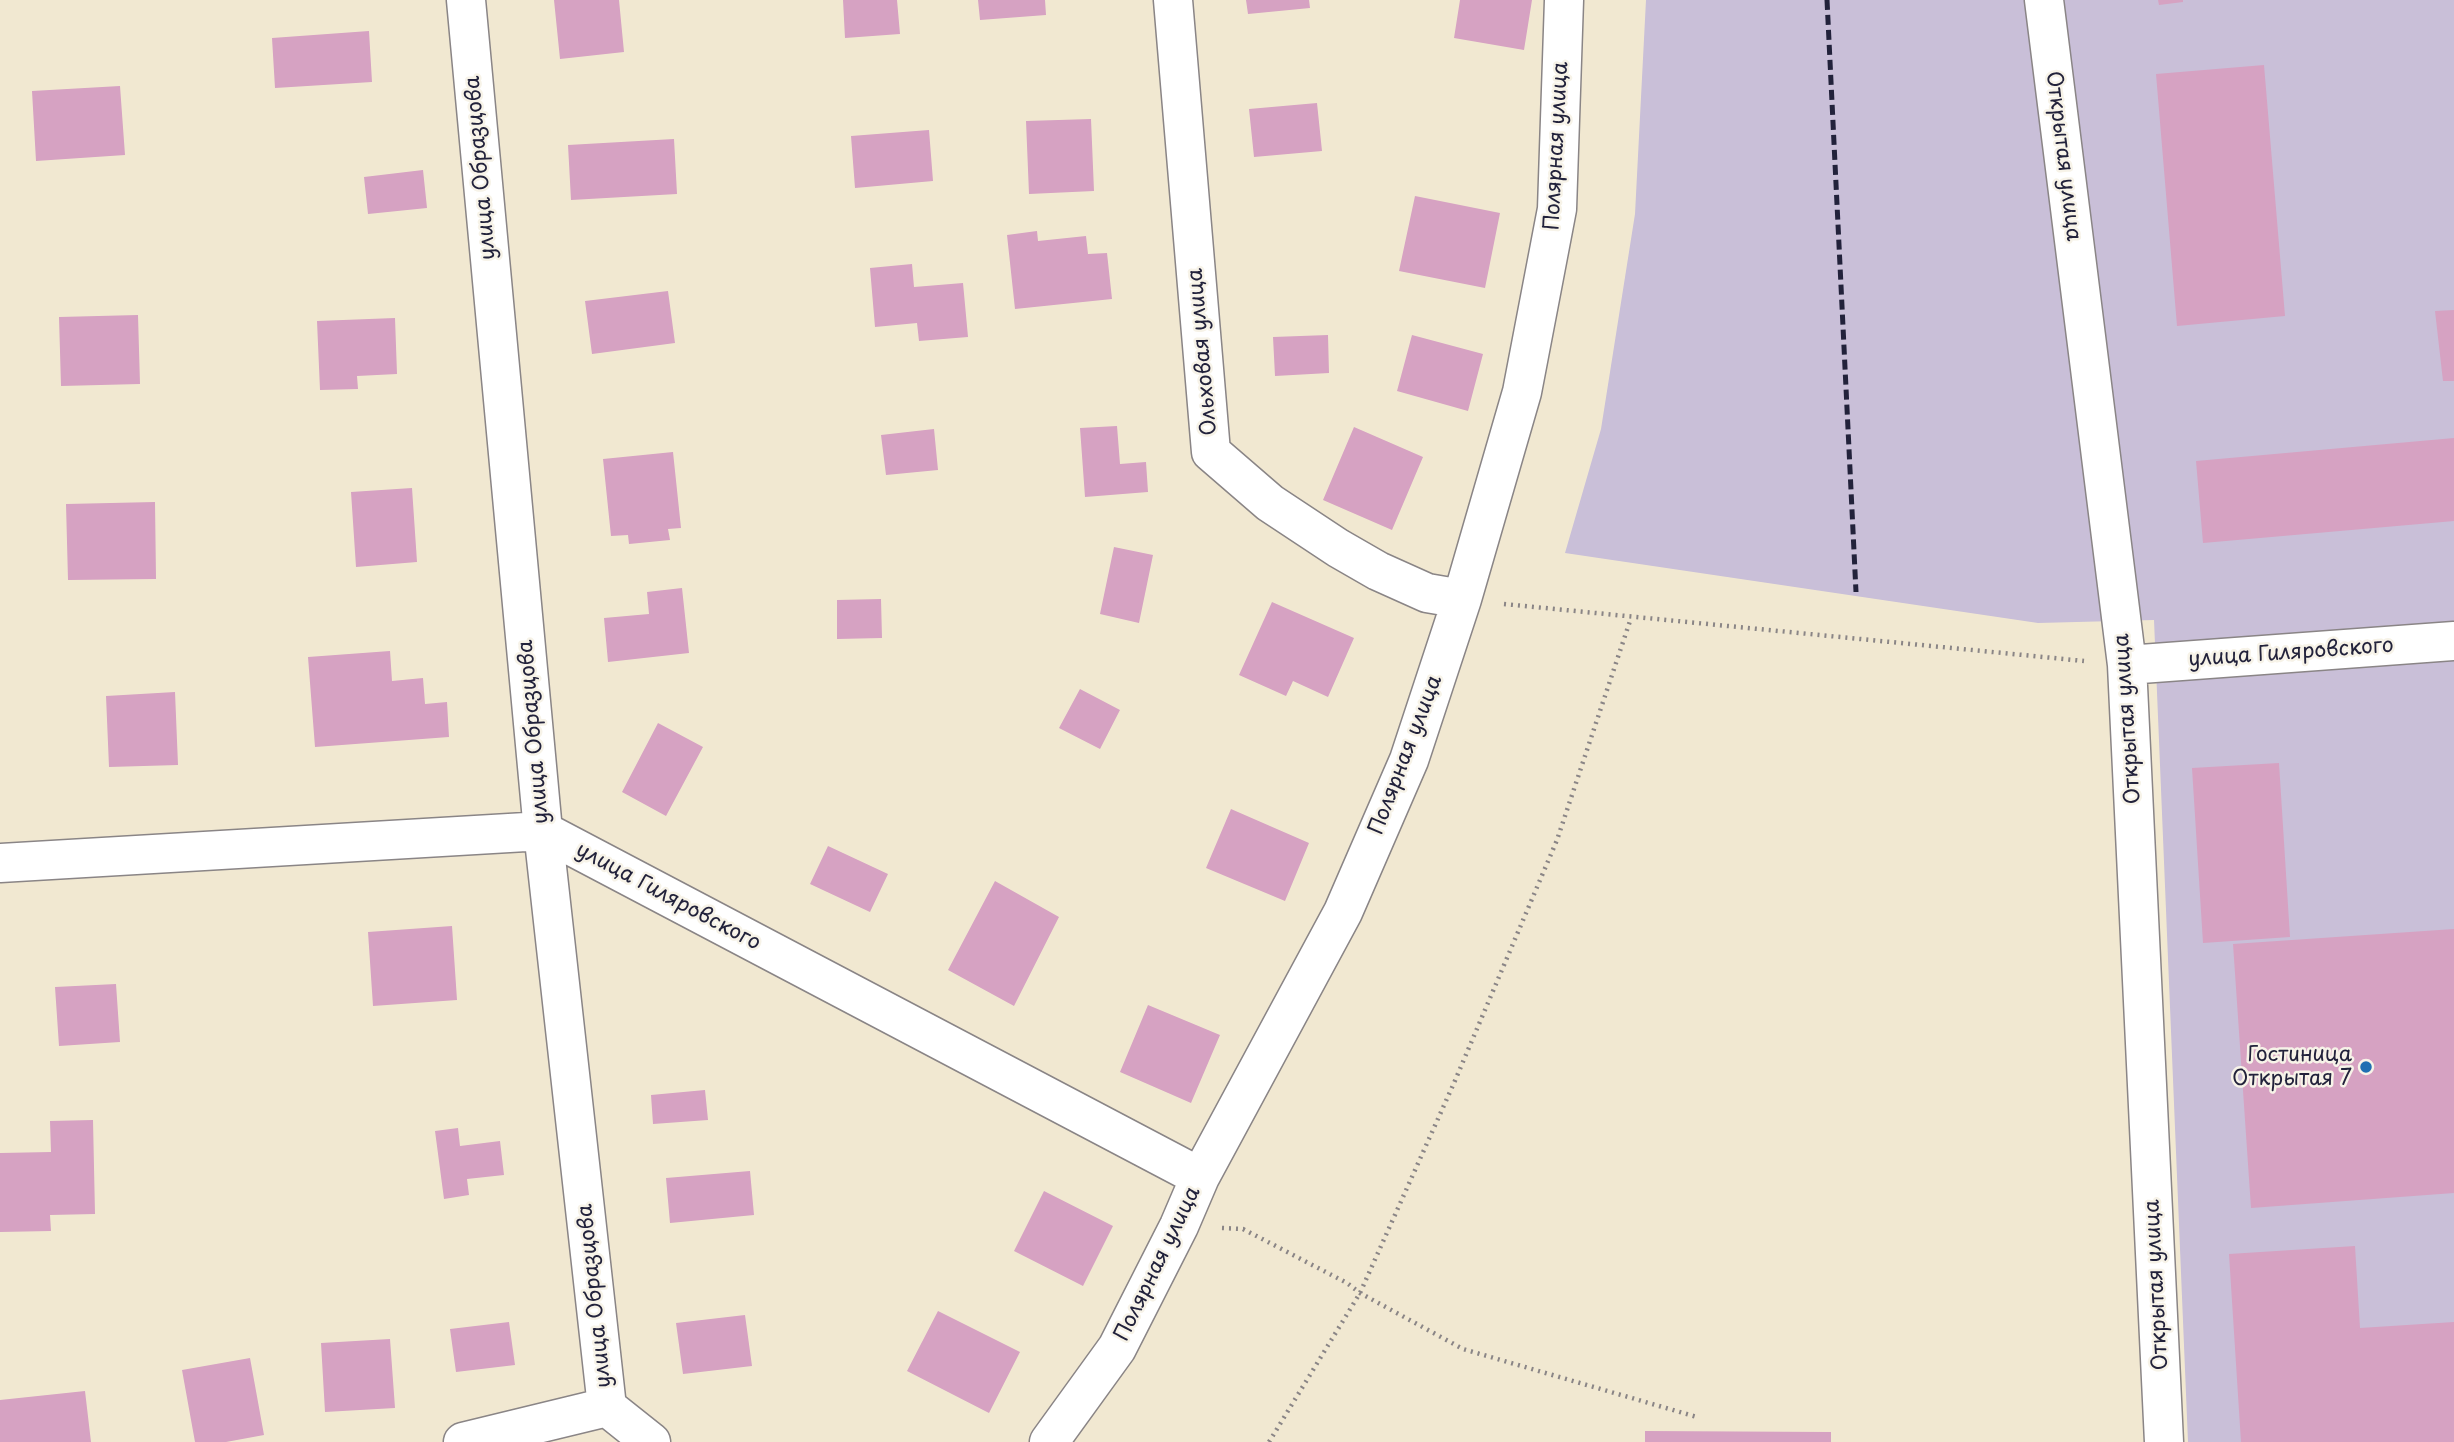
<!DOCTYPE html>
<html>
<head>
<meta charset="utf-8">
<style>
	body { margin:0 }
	canvas { display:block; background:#f1e8d1 }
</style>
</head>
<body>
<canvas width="2454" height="1442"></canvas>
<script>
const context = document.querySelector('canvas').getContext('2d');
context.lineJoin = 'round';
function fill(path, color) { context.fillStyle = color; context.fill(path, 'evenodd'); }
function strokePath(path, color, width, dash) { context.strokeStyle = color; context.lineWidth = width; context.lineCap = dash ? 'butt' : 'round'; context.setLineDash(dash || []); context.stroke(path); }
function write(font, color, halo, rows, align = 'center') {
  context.font = font + ' "Playpen Sans",sans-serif'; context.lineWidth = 5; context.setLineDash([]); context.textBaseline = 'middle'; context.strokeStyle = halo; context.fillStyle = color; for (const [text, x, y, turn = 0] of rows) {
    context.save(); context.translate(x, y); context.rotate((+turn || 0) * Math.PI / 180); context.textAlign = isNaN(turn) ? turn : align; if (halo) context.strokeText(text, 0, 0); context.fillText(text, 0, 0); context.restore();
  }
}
const industrial = new Path2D(`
	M1646,0H2454V1442H2188L2154,620L2038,623L1565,553L1601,429L1635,214Z`);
const building = new Path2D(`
	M554,0H619L624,52L560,59Z
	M843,0H897L900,34L845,38Z
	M978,0H1045L1046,15L980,20Z
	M1246,0H1309L1310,8L1248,14Z
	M1460,0H1532L1524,50L1454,38Z
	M2158,0H2183V2L2159,5Z
	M369,31L372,82L275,88L272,38Z
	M2264,65L2285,316L2177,326L2156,74Z
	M120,86L125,155L36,161L32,91Z
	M1317,103L1322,151L1254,157L1249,109Z
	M1091,119L1094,191L1029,194L1026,121Z
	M929,130L933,181L855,188L851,136Z
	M674,139L677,194L571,200L568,145Z
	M423,170L427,208L368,214L364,177Z
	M1415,196L1500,213L1485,288L1399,271Z
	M1037,231L1038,241L1086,236L1088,254L1107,253L1112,299L1015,309L1007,235Z
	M912,264L914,287L963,283L968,337L919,341L917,323L875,327L870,268Z
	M668,291L675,343L592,354L585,301Z
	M2454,310V381H2443L2435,311Z
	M138,315L140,384L61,386L59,317Z
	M395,318L397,374L357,376L358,389L320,390L317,321Z
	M1328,335L1329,373L1275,376L1273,337Z
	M1412,335L1483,354L1468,411L1397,391Z
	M1117,426L1120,464L1146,462L1148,492L1085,497L1080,428Z
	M1354,427L1423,457L1392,530L1323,500Z
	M934,429L938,470L886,475L881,435Z
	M2454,438V521L2203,543L2196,461Z
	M673,452L681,528L668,529L670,540L629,544L628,535L611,536L603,459Z
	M412,488L417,562L356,567L351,492Z
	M155,502L156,579L68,580L66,504Z
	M1114,547L1153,555L1139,623L1100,614Z
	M682,588L689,653L608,662L604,618L649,614L647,592Z
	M881,599L882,638L837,639V600Z
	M1272,602L1354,638L1328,697L1293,681L1286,696L1239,675Z
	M390,651L392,681L423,678L425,704L447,702L449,737L315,747L308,657Z
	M1080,689L1120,710L1100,749L1059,728Z
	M175,692L178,765L109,767L106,696Z
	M658,723L703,747L666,816L622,792Z
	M2279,763L2290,937L2203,943L2192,768Z
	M1231,809L1309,843L1285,901L1206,868Z
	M828,846L888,874L870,912L810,884Z
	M995,881L1059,917L1014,1006L948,970Z
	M452,926L457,1000L373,1006L368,932Z
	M2454,929V1193L2251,1208L2233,944Z
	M116,984L120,1042L59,1046L55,987Z
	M1148,1005L1220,1035L1191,1103L1120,1072Z
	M705,1090L708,1120L653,1124L651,1095Z
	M93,1120L95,1214L50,1215L51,1231L0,1232V1153L51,1152L50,1121Z
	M458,1128L460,1146L500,1141L504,1175L467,1179L469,1195L444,1199L435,1131Z
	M750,1171L754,1215L670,1223L666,1178Z
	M1044,1191L1113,1226L1083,1286L1014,1251Z
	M2355,1246L2360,1328L2454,1322V1442H2241L2229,1254Z
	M938,1311L1020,1352L989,1413L907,1371Z
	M745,1315L752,1366L683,1374L676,1323Z
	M509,1322L515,1365L456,1372L450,1329Z
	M390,1339L395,1408L325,1412L321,1343Z
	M250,1358L264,1435L226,1442H195L182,1370Z
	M85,1391L91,1442H0V1400Z
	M1645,1431L1831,1432V1442H1645Z`);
const path = new Path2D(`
	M1504,604L2084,661
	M1222,1228L1243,1229L1347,1283L1360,1293L1463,1349L1697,1417
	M1269,1442L1360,1293L1454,1083L1557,840L1631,618`);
const minor = new Path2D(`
	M466,0L543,831L607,1407L651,1442
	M1173,0L1211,452L1270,503L1338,548L1378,571L1427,593L1462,599
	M2044,0L2127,665L2164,1442
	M2127,665L2454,641
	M0,863L543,831L1200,1177
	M463,1442L607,1407
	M1049,1442L1117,1348L1179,1226L1200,1177L1343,912L1409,760L1462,599L1522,392L1557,209L1564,0`);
const rail = new Path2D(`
	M1827,0L1856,592`);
const markers = [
	[2366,1067,7,"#1f6fb2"]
];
const streetNames = [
	["Полярная улица",1557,146,-87],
	["Открытая улица",2063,156,83],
	["улица Образцова",481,168,-95],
	["Ольховая улица",1203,352,-95],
	["улица Гиляровского",2291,653,-4],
	["Открытая улица",2128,719,-94],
	["улица Образцова",534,732,-95],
	["Полярная улица",1406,755,-69],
	["улица Гиляровского",668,897,28],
	["Полярная улица",1158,1264,-64],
	["Открытая улица",2157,1285,-93],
	["улица Образцова",595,1296,-96]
];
const poiNames = [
	["Гостиница",2352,1055],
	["Открытая 7",2352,1079]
];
fill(industrial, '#c9bfd8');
fill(building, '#d6a2c2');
strokePath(minor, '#8a8586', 41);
strokePath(path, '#8a8586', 4.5, [2, 5]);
strokePath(minor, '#fff', 38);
strokePath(rail, '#22223b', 5, [10, 5]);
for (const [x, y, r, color] of markers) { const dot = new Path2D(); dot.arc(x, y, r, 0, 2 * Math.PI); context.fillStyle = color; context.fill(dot); strokePath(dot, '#f7f3e8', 2.5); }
write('21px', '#22223b', '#f7f3e8', streetNames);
write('21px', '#22223b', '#f7f3e8', poiNames, 'right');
</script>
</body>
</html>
